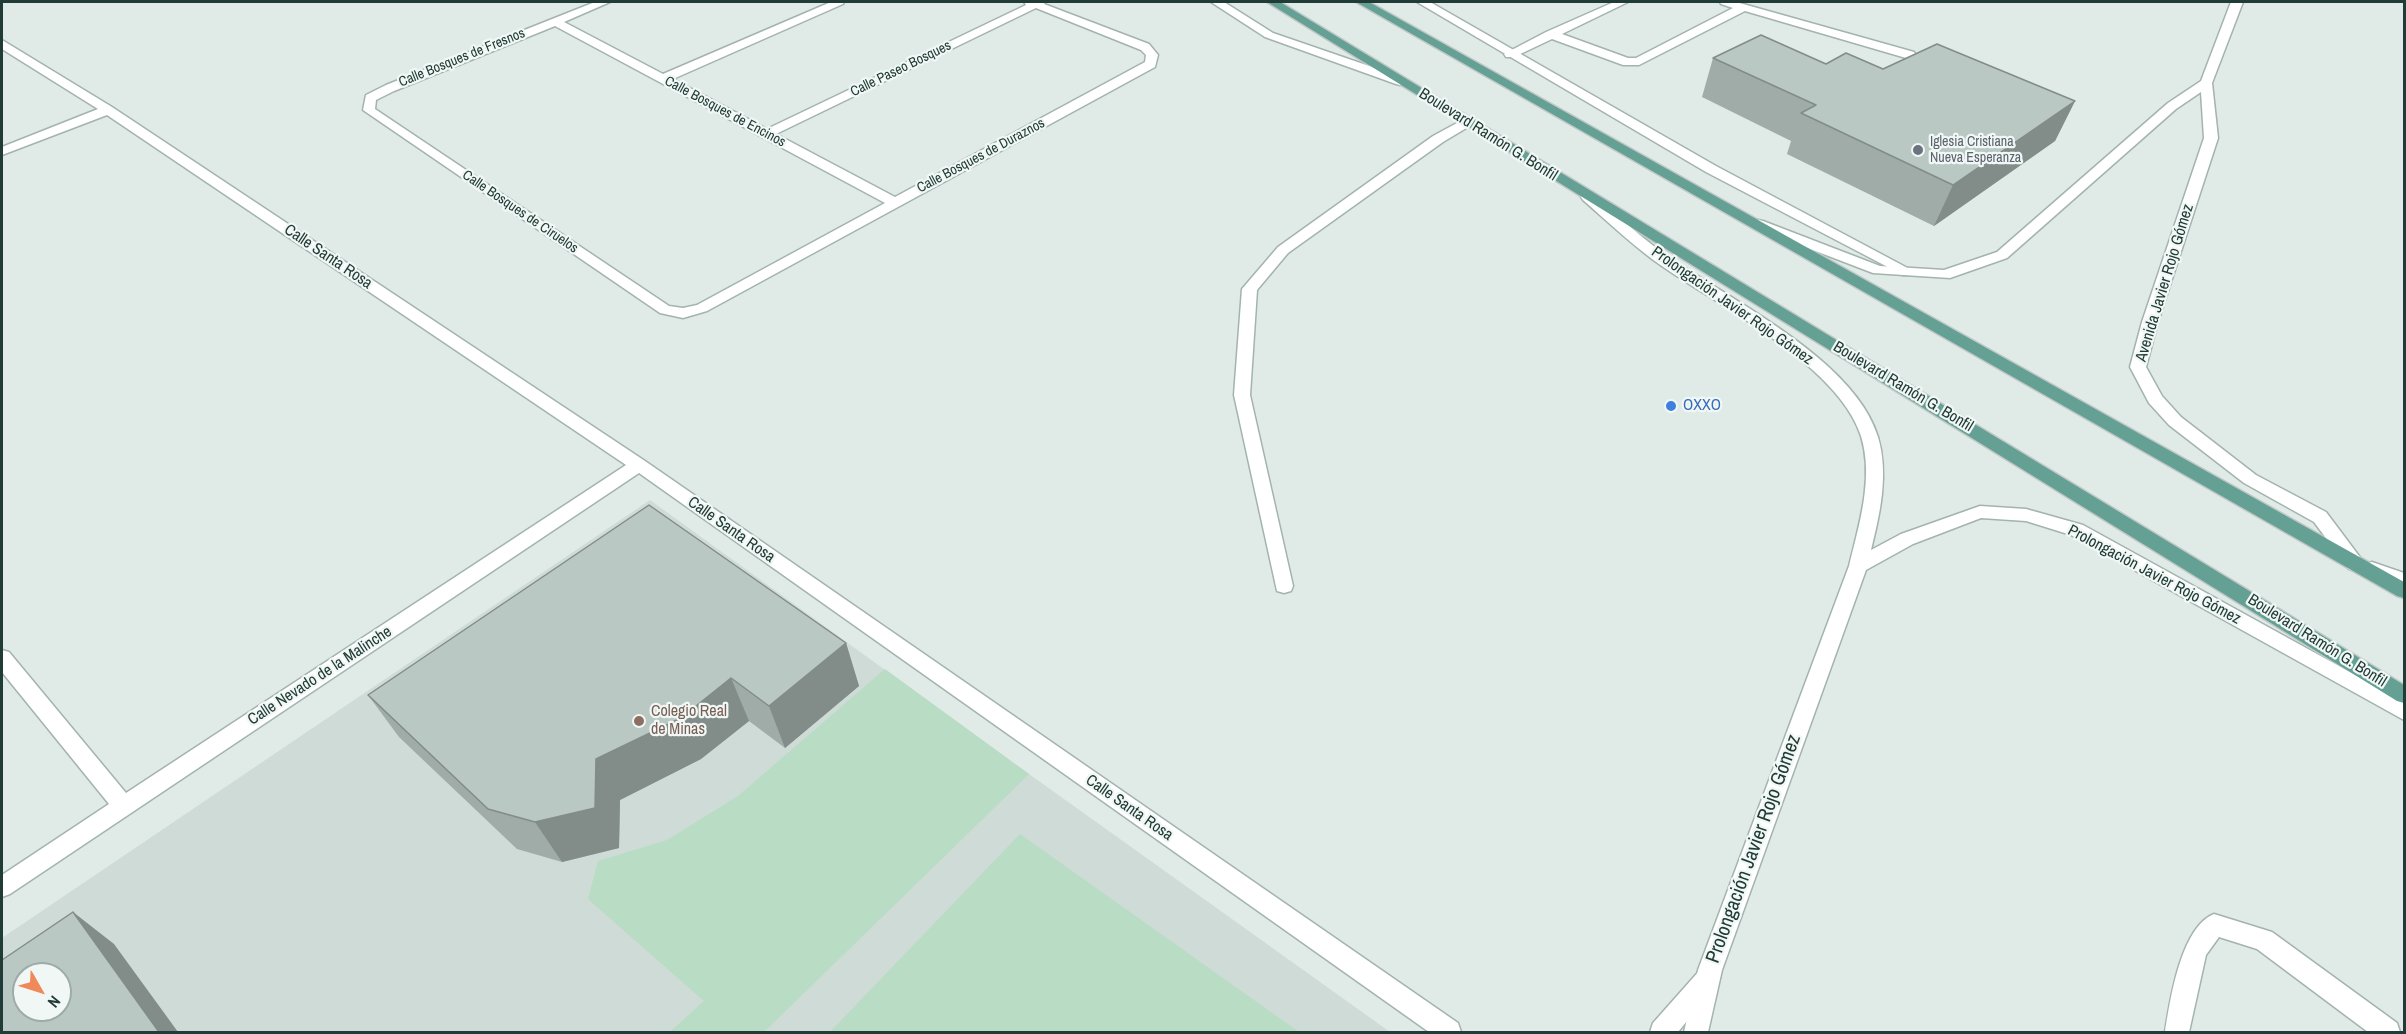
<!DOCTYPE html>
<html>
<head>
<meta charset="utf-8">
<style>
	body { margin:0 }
	#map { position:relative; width:2406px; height:1034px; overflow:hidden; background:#e0ebe7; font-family:"Archivo Narrow",sans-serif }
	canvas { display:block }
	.frame { position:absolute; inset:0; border:3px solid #213b36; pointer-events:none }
	.north { position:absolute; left:12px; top:962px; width:60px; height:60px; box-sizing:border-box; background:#f0f7f4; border:2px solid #9daca8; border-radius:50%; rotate:129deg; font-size:16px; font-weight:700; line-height:24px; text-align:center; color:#213b36 }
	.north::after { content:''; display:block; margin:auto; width:21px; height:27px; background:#ef895a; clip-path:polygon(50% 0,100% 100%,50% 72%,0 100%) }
</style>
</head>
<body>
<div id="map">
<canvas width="2406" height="1034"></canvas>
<div class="frame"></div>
<div class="north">N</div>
</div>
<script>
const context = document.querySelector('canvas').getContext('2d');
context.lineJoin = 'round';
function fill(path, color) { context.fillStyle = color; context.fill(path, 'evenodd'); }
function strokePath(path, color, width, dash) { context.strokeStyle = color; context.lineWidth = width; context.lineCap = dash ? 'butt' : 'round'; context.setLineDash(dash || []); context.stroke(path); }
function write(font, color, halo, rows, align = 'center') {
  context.font = font + ' "Archivo Narrow",sans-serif'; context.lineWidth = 4.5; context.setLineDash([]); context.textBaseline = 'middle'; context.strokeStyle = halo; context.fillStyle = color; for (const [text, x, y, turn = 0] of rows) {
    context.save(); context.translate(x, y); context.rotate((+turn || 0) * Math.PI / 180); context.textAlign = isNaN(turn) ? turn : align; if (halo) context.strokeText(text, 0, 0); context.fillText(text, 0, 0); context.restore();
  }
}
const built = new Path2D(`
	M650,500L1029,774L1390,1032H2V938ZM24,974H60V1010H24Z`);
const green = new Path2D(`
	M885,669L1029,774L764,1032H670L704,1001L588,899L598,861L667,840L738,796Z
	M1020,834L1299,1032H830Z`);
const service = new Path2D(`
	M1614,2H1628L1562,34L1628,58H1636L1733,8L1721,4L1720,2H1736L1914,52L1916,55L1914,58H1906L1745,11L1639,65H1623L1552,39L1514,57H1506L1504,54L1546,32Z
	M1468,117L1473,118L1474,121L1473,124L1443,142L1288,253L1257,290L1250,395L1293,586L1291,591L1284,593L1277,591L1234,395L1242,289L1278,247L1433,136Z`);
const minor = new Path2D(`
	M595,2H610L564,22L663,74L831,2H844L843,4L673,79L767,129L1026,5L1024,2H1045L1044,4L1149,44L1158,55L1155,67L707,311L683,318L660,313L363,110L366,95L386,85ZM1036,8L1141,50L1146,55L1145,62L895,197L776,134ZM555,26L885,203L697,305L683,308L669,306L375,109L376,100L394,91Z
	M1211,2H1224L1273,33L1404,78L1406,81L1400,85L1396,84L1265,37Z
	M1417,2H1430L1716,166L1915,272L1913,275H1903L1706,172Z
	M2,40L112,107L645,461L1458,1023L1461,1032H1429L639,473L10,894L2,897V875L109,804L2,672V650L9,652L126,793L626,465L107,115L2,155V147L98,109L2,49Z
	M2372,562L2404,573V587L2365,574L2363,569L2365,564Z
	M2214,914L2272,932L2397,1023L2400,1032H2368L2257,949L2219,937L2206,955L2189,1032H2165C2170,1000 2181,927 2214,914Z
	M1708,966L1716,970L1720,978L1716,986L1678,1032H1650L1653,1023L1700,970Z`);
const tertiary = new Path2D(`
	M2231,2H2243L2212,83L2218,138L2158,322L2146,367L2162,396L2181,417L2256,475L2326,512L2365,564L2363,569L2356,571L2349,569L2314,522L2244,483L2169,425L2149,403L2130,367L2142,322L2204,138L2201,92L2176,109L2007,258L1950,278L1873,273L1753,227L1751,224L1758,220L1763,221L1880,266L1944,270L1997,252L2168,103L2201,81Z
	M1588,193L1593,194C1616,214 1638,235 1663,253C1727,299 1854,358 1878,437C1889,474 1880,514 1871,550L1901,534L1980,506L2026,509L2083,525L2404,702V720L2071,535L2026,521L1981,518L1913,544L1866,570L1722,970L1708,1032H1684L1698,970L1849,566C1859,525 1874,478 1861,436C1837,362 1713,304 1652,259C1628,241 1606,220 1583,200L1581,197L1583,194Z`);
const primary = new Path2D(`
	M1267,2H1280L2404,685V703L2397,701Z
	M1356,2H1369L2404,582V598L2397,596Z`);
const wall = new Path2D(`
	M1713,58L1826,64L1883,69L2075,101L2055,141L1934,226L1787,154L1791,141L1702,97Z
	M846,643L859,686L785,748L749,721L701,759L620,800L619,848L562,862L517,849L399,737L368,695Z`);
const shadedWall = new Path2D(`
	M2075,101L2055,141L1934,226L1953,185Z
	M846,643L859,686L785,748L769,706Z
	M731,678L749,721L701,759L620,800L619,848L562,862L535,822L596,759Z
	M73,912L114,944L178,1032H159Z`);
const building = new Path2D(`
	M1761,35L1826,64L1846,53L1883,69L1937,44L2075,101L1953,185L1801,113L1816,105L1713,58Z
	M649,505L846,643L769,706L731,678L681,718L596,759L595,808L535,822L488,809L368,695Z
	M73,912L159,1032H2V960ZM24,974H60V1010H24Z`);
const markers = [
	[1918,150,6,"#6b7280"],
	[1671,406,6,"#3f7fe0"],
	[639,721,6,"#8d6e63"]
];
const farStreetnames = [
	["Calle Bosques de Fresnos",462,58,-22],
	["Calle Paseo Bosques",901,69,-26],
	["Calle Bosques de Encinos",725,112,28],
	["Calle Bosques de Duraznos",981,156,-28],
	["Calle Bosques de Ciruelos",520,212,34]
];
const farWorshipnames = [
	["Iglesia Cristiana",1930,142],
	["Nueva Esperanza",1930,158]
];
const streetNames = [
	["Boulevard Ramón G. Bonfil",1488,135,32],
	["Calle Santa Rosa",328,257,34],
	["Avenida Javier Rojo Gómez",2165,283,-73],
	["Prolongación Javier Rojo Gómez",1732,306,35],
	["Boulevard Ramón G. Bonfil",1903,387,31],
	["Calle Santa Rosa",731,530,35],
	["Prolongación Javier Rojo Gómez",2154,575,28],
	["Boulevard Ramón G. Bonfil",2317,641,32],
	["Calle Nevado de la Malinche",320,676,-33],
	["Calle Santa Rosa",1129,808,35]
];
const shopNames = [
	["OXXO",1683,406]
];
const educationNames = [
	["Colegio Real",651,712],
	["de Minas",651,730]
];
const nearStreetnames = [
	["Prolongación Javier Rojo Gómez",1754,849,-70]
];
fill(built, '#cedbd6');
fill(green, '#b9dcc5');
strokePath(service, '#a3b3ae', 3);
strokePath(minor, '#a3b3ae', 3);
strokePath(tertiary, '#a3b3ae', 3);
strokePath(primary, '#c1c8c7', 3);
fill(service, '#fff');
fill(minor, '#fff');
fill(tertiary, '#fff');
fill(primary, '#65a095');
fill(wall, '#9faca8');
fill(shadedWall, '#828c88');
fill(building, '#b9c8c3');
strokePath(building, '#828c88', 1.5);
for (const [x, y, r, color] of markers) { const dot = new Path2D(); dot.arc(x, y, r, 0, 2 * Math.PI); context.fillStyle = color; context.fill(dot); strokePath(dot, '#f0f7f4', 2); }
write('14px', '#213b36', '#f0f7f4', farStreetnames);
write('14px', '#5b616d', '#f0f7f4', farWorshipnames, 'left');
write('16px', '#213b36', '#f0f7f4', streetNames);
write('16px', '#366cbe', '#f0f7f4', shopNames, 'left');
write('16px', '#785e54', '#f0f7f4', educationNames, 'left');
write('20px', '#213b36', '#f0f7f4', nearStreetnames);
</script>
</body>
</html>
